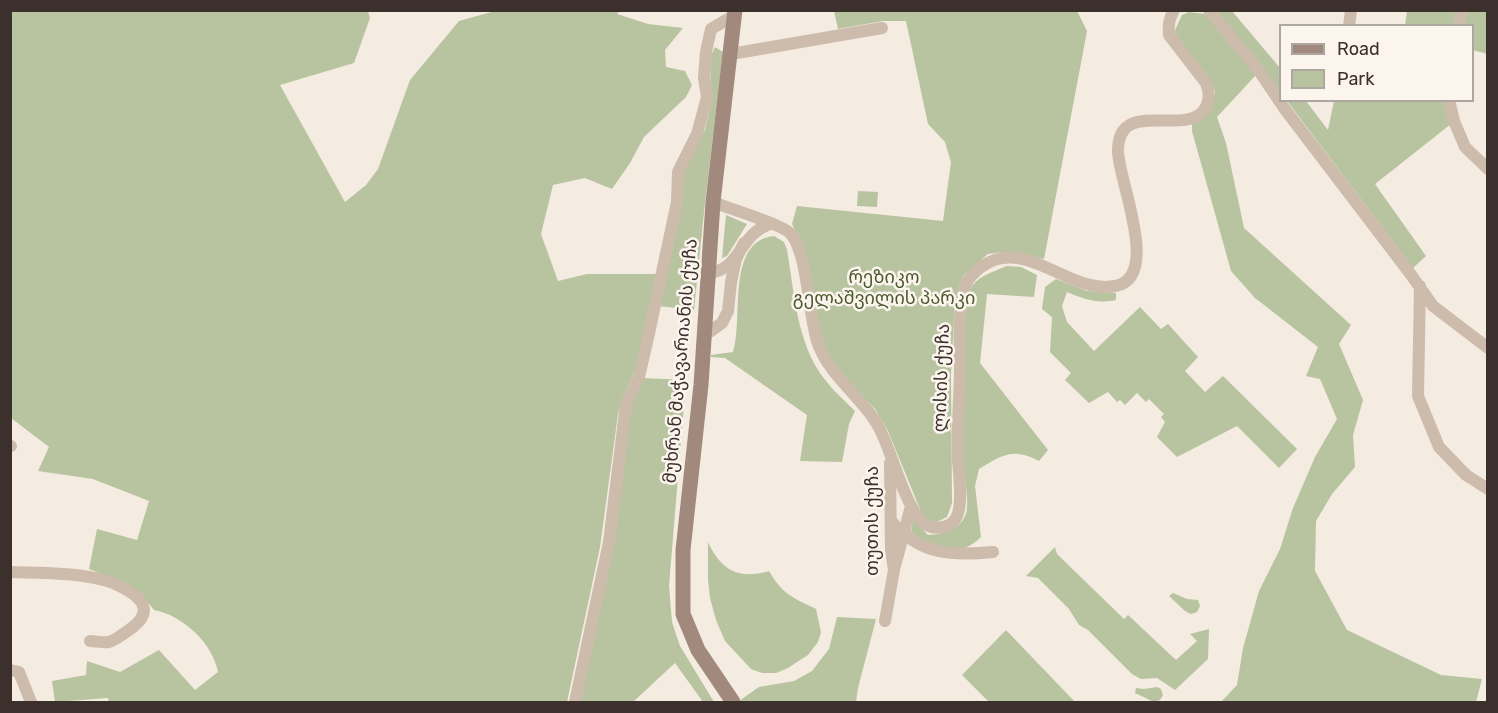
<!DOCTYPE html>
<html>
<head>
<meta charset="utf-8">
<style>
	body { margin:0 }
	#map { position:relative; width:1498px; height:713px; overflow:hidden; background:#f4ebe1; font-family:Rubik,sans-serif }
	canvas { display:block }
	.frame { position:absolute; inset:0; border:12px solid #3b302b; pointer-events:none }
	.legend { position:absolute; left:1279px; top:24px; width:195px; height:78px; box-sizing:border-box; background:#fbf5ee; border:2px solid #aea6a0; margin:0; padding:8px 10px; list-style:none; font-size:18px; color:#3b302b }
	.legend li { display:flex; align-items:center; gap:12px; height:30px }
	.legend b { width:30px; border:2px solid #aea6a0 }
</style>
</head>
<body>
<div id="map">
<canvas width="1498" height="713"></canvas>
<div class="frame"></div>
<ul class="legend">
<li><b style="height:8px;background:#a18a7d"></b>Road</li>
<li><b style="height:16px;background:#b8c4a0"></b>Park</li>
</ul>
</div>
<script>
const context = document.querySelector('canvas').getContext('2d');
context.lineJoin = 'round';
function fill(path, color) { context.fillStyle = color; context.fill(path, 'evenodd'); }
function strokePath(path, color, width, dash) { context.strokeStyle = color; context.lineWidth = width; context.lineCap = dash ? 'butt' : 'round'; context.setLineDash(dash || []); context.stroke(path); }
function write(font, color, halo, rows, align = 'center') {
  context.font = font + ' Rubik,"Noto Sans Georgian",sans-serif'; context.lineWidth = 5; context.setLineDash([]); context.textBaseline = 'middle'; context.strokeStyle = halo; context.fillStyle = color; for (const [text, x, y, turn = 0] of rows) {
    context.save(); context.translate(x, y); context.rotate((+turn || 0) * Math.PI / 180); context.textAlign = isNaN(turn) ? turn : align; if (halo) context.strokeText(text, 0, 0); context.fillText(text, 0, 0); context.restore();
  }
}
const green = new Path2D(`
	M621,10L617,14L648,24L683,28L665,50L666,67L685,71L692,85L686,97L644,137L630,163L612,189L585,178L553,185L541,234L558,281L587,274H657L635,371L624,395L618,414L600,547L567,702H109L108,698L55,702L52,681L86,675L87,661L120,672L159,650L195,690L218,672C213,643 182,615 154,610C138,588 114,578 89,569L97,529L137,540L149,501L93,479L38,471L49,447L11,418L10,11H368L370,18L354,63L280,85L345,202L366,185L378,169L410,80L459,21L495,11Z
	M834,11H1077L1087,31L1044,259L1003,252L988,254L964,275L959,286L955,300L951,375L952,503L947,517L937,522L927,521L922,514L888,431L875,409L833,365L822,345L804,249L792,224L797,206L943,221L951,162L945,142L928,124L906,21H883L838,29Z
	M1217,11H1232L1280,68V91Z
	M1407,11H1458L1456,25L1405,26Z
	M1461,11H1487V54L1473,50L1472,26H1459Z
	M1189,12L1205,14L1256,75L1217,117L1226,143L1244,228L1351,325L1339,344L1363,400L1353,435L1355,467L1332,494L1316,521L1315,571L1347,630L1441,675L1482,679L1476,702H1221L1237,685L1243,648L1259,591L1280,549L1293,508L1315,457L1337,419L1320,379L1306,376L1318,347L1255,298L1231,271L1192,131V124L1201,120L1213,102L1215,91L1211,81L1176,38L1175,30L1182,15Z
	M715,47L723,52L705,203L694,310L658,306L682,173L705,130L711,103L710,58Z
	M1287,101H1306L1328,130L1334,101H1446L1451,124L1375,184L1426,256L1413,268Z
	M858,191L878,192L877,207L857,206Z
	M726,215L747,224L727,256L722,258Z
	M774,236L784,242L787,250C794,290 796,334 818,370C828,386 842,398 855,411L849,424L842,462L800,461L807,415L725,358L711,357V355L733,352C744,320 725,241 774,236Z
	M1007,266L1021,267L1037,275L1034,297L987,294L980,363L1048,450L1039,461C1013,447 1002,455 979,469L975,486L981,537C957,561 934,548 911,532L913,520L928,535C944,534 959,531 966,514C970,504 963,469 963,455C962,430 961,300 972,286C980,275 995,271 1007,266Z
	M1056,279L1087,291L1116,293V300C1097,304 1084,299 1067,292L1062,306L1067,322L1094,351L1140,307L1161,329L1168,324L1198,357L1185,371L1205,392L1223,376L1297,449L1279,468L1237,426L1177,457L1157,437L1165,422L1161,417L1164,414L1149,399L1146,402L1137,393L1125,405L1120,400L1117,402L1108,392L1089,403L1065,380L1071,373L1050,352L1052,317L1042,309L1045,287Z
	M642,378L686,380L669,586L672,622L680,646L714,702H703L675,663L633,702H579L627,406Z
	M708,542C721,570 738,580 769,571C783,595 792,597 816,609L821,632L818,642L808,655L788,668L776,673H762L751,669L725,641L716,620L710,598L708,580Z
	M1055,547L1057,554L1124,619L1128,615L1176,660L1197,641L1190,634L1209,629L1208,659L1175,690L1157,678L1141,679L1132,674L1088,630L1079,625L1069,609L1038,578L1026,576Z
	M1173,593L1187,599L1198,600L1200,606L1197,612L1191,614L1185,611L1169,596Z
	M837,617L876,619L858,688L856,702H740L739,701L759,687L794,681L812,671L829,649Z
	M1006,630L1075,702H989L962,675Z
	M1157,687L1161,689L1163,695L1160,700L1154,702L1135,693L1136,688L1144,689Z`);
const street = new Path2D(`
	M1209,10L1259,71L1284,108L1409,272L1433,306L1488,348
	M1349,26L1351,10
	M1459,26L1461,10
	M731,54L882,28
	M1449,100L1454,121L1465,147L1488,169
	M713,202C727,208 784,225 791,234C808,254 808,316 818,344C832,381 868,400 883,436C892,455 909,518 928,526C938,530 953,527 957,516C963,503 959,475 958,460C957,431 959,403 960,374C960,351 957,304 966,284C969,277 975,272 981,267C1026,235 1069,295 1115,286C1162,278 1118,180 1118,151C1118,97 1184,137 1204,110C1210,101 1210,93 1206,83L1169,35C1168,25 1169,19 1174,10
	M709,273C742,269 738,235 770,224
	M1420,286L1418,396L1439,447L1466,475L1488,489
	M705,335L722,323L728,311L731,282L736,259L744,243
	M10,446H11
	M891,521C920,555 952,556 993,552
	M895,566L911,506
	M10,572C40,573 85,572 113,583C138,594 159,609 129,630C123,634 116,640 109,642C103,643 96,641 90,641
	M885,621L894,570L891,550L890,463
	M10,670L19,672L31,702
	M575,702L609,542L626,404L639,377L648,338L677,202L678,172L697,134L707,97L704,78L706,52L711,29L735,15`);
const secondary = new Path2D(`
	M733,702L698,650L683,614V550L701,385L713,202L735,10`);
const parkNames = [
	["რეზიკო",884,278],
	["გელაშვილის პარკი",884,299]
];
const streetNames = [
	["მუხრან მაჭავარიანის ქუჩა",681,361,-85],
	["ლისის ქუჩა",942,378,-88],
	["თუთის ქუჩა",873,521,-90]
];
fill(green, '#b8c4a0');
strokePath(street, '#cdbbac', 12);
strokePath(secondary, '#a18a7d', 15);
write('18px', '#4a5a2e', '#fbf5ee', parkNames);
write('18px', '#3b302b', '#fbf5ee', streetNames);
</script>
</body>
</html>
